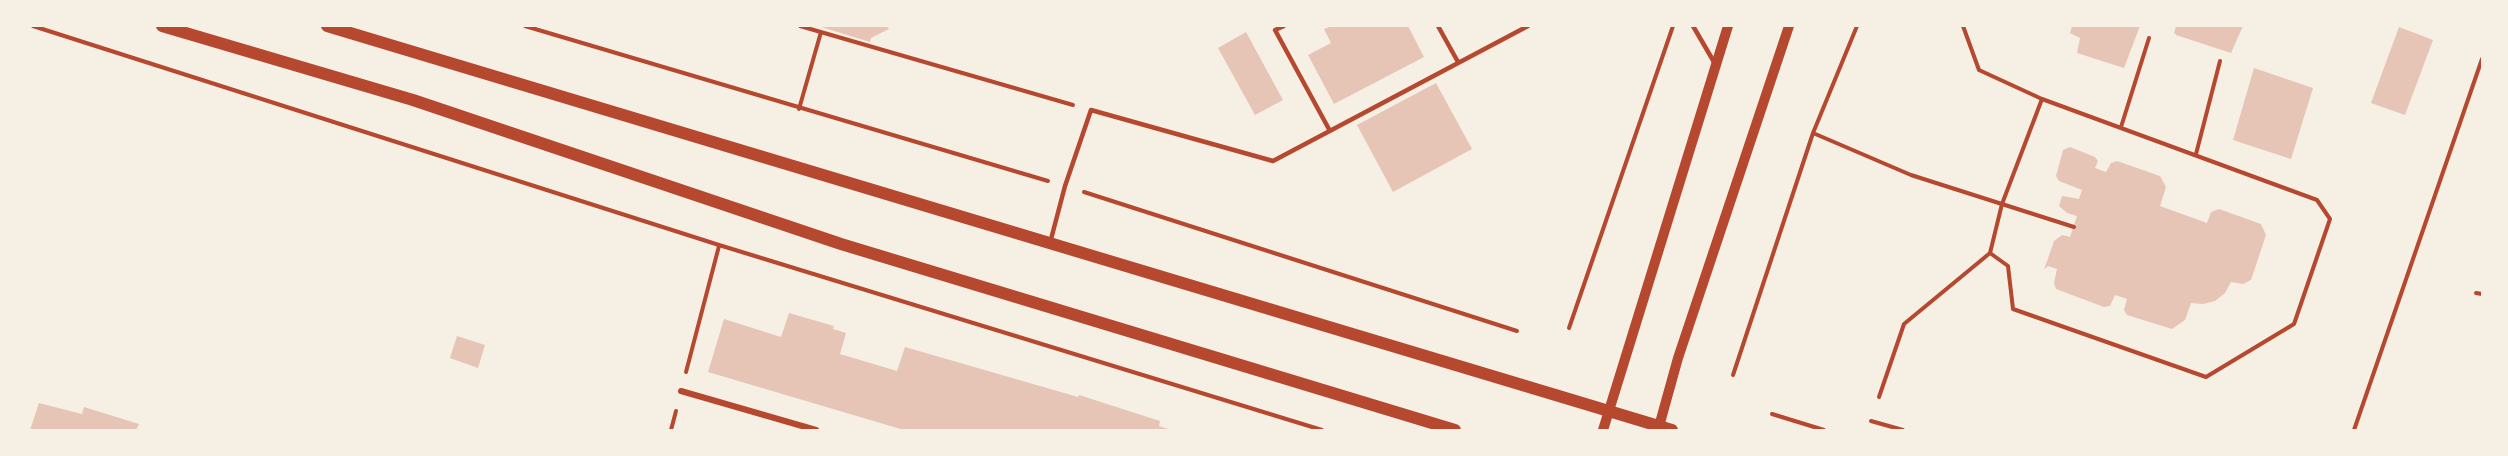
<!DOCTYPE html>
<html>
<head>
<meta charset="utf-8">
<style>
	body { margin:0 }
	#map { position:relative; width:2508px; height:456px; overflow:hidden; background:#f6efe4; font-family:"Public Sans",sans-serif }
	canvas { display:block }
	.frame { position:absolute; inset:0; border:27px solid #f6efe4; pointer-events:none }
</style>
</head>
<body>
<div id="map">
<canvas width="2508" height="456"></canvas>
<div class="frame"></div>
</div>
<script>
const context = document.querySelector('canvas').getContext('2d');
context.lineJoin = 'round';
function fill(path, color) { context.fillStyle = color; context.fill(path, 'evenodd'); }
function strokePath(path, color, width, dash) { context.strokeStyle = color; context.lineWidth = width; context.lineCap = dash ? 'butt' : 'round'; context.setLineDash(dash || []); context.stroke(path); }
const building = new Path2D(`
	M818,26H887L889,29L871,38L870,42Z
	M1332,26H1408L1424,57L1334,104L1308,55L1331,43L1324,29Z
	M2072,26H2140L2124,68L2077,53L2080,38L2070,33Z
	M2176,26H2243L2231,53L2176,35L2174,33Z
	M2399,27L2433,40L2405,115L2371,103Z
	M1246,32L1283,100L1255,115L1218,48Z
	M2254,68L2313,88L2291,159L2233,140Z
	M1436,83L1472,149L1393,192L1357,125Z
	M2070,147L2095,157L2098,161L2095,168L2106,172L2111,163L2117,161L2160,176L2166,187L2160,206L2207,223L2211,212L2219,209L2261,224L2266,235L2251,280L2243,284L2231,282L2225,293L2215,301L2203,304L2191,303L2185,320L2172,329L2127,315L2124,310L2127,299L2115,295L2110,306L2104,307L2056,289L2054,283L2057,269L2048,266L2044,270L2054,241L2062,235L2070,237L2077,216L2067,213L2059,206L2062,196L2079,199L2082,190L2059,181L2056,176L2063,150Z
	M789,313L834,326L833,329L846,333L840,354L897,371L905,347L1078,397L1079,395L1160,421L1159,426L1171,430H904L708,372L724,319L781,337Z
	M457,336L485,345L478,368L450,358Z
	M39,403L82,414L84,407L139,424L136,430H30Z`);
const path = new Path2D(`
	M33,26L719,245L1322,430
	M525,26L1048,181
	M800,26L1073,105
	M799,109L821,32
	M2121,127L2149,38
	M1813,133L1911,175L2074,227
	M2196,154L2220,61
	M1084,192L1517,331
	M1990,253L2008,266L2013,309L2206,377L2294,324L2330,219L2317,200L2042,99
	M2476,293L2482,294
	M1569,328L1673,26
	M686,372L719,246
	M1733,375L1813,133L1857,26
	M1879,397L1904,324L1990,253L2002,204L2042,99L1979,70L1963,26
	M1772,414L1824,430
	M1871,421L1903,430
	M671,430L676,411
	M2354,430L2482,59`);
const service = new Path2D(`
	M1284,26L1275,30L1330,131
	M1438,26L1458,62
	M1693,26L1714,62
	M1050,243L1065,186L1091,110L1273,161L1528,26`);
const minor = new Path2D(`
	M681,391L816,430`);
const tertiary = new Path2D(`
	M1603,430L1728,26
	M1658,430L1678,358L1789,26`);
const secondary = new Path2D(`
	M162,26L413,100L841,244L1455,430
	M327,26L1672,430`);
fill(building, '#e6c5b7');
strokePath(path, '#b5482f', 4);
strokePath(service, '#b5482f', 4.5);
strokePath(minor, '#b5482f', 6);
strokePath(tertiary, '#b5482f', 10);
strokePath(secondary, '#b5482f', 12);
</script>
</body>
</html>
